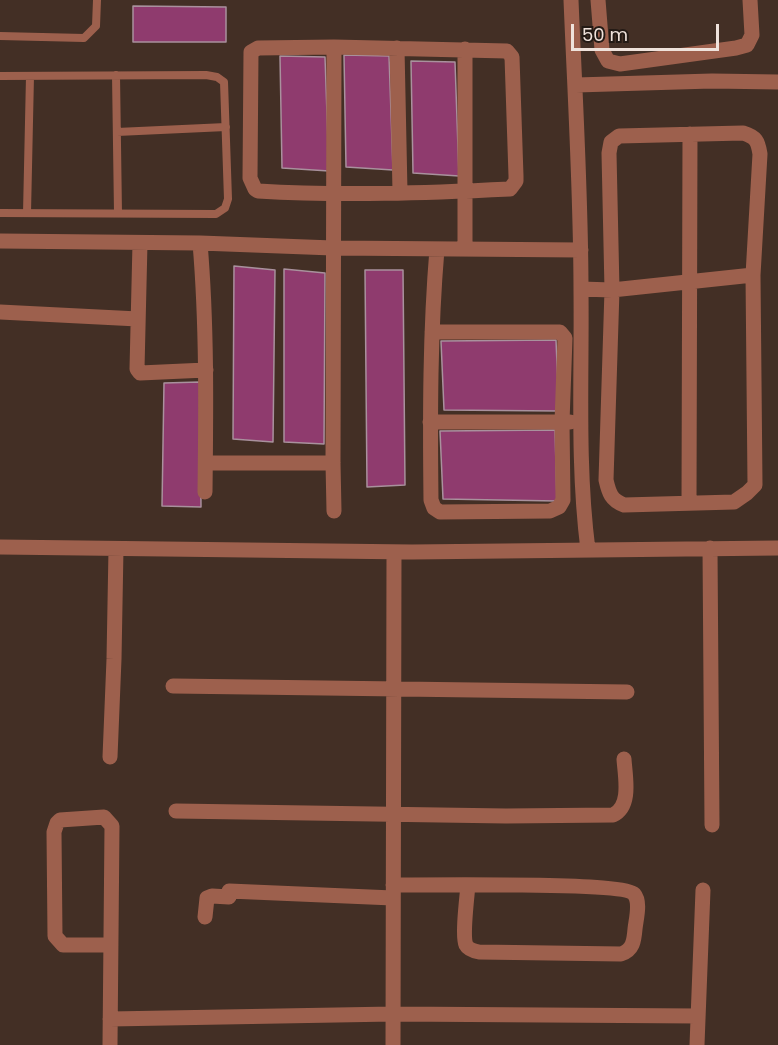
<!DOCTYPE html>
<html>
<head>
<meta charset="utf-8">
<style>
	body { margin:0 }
	#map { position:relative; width:778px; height:1045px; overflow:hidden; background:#432f25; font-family:Poppins,sans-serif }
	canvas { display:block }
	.scale { position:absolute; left:571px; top:24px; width:148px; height:27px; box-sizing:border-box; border:3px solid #efe2db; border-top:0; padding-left:8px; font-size:18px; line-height:21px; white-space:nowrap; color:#efe2db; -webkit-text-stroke:4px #231a15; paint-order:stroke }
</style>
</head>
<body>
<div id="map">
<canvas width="778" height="1045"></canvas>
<div class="scale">50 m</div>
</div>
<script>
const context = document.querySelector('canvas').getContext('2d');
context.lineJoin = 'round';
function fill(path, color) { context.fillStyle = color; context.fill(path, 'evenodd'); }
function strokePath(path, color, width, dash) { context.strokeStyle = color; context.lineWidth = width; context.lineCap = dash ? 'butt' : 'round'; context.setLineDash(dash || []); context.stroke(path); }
const building = new Path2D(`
	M133,6L226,7V42H133Z
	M344,55L389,56L393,170L346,167Z
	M280,56L325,57L329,171L282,168Z
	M411,61L455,62L459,176L413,173Z
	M234,266L275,270L273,442L233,439Z
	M284,269L325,273L324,444L284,442Z
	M365,270H403L405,485L367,487Z
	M556,340L559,411L444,410L441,341Z
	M200,382L201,507L162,506L164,383Z
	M555,430L557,501L443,499L440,431Z`);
const lane = new Path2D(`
	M0,36L84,38L96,26L97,0
	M116,75L118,213
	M0,76L206,75L217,77L224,82L228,199L225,208L216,214L0,213
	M117,132L226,127
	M27,213L30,76`);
const street = new Path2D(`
	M571,0C575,97 581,194 581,291C582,377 577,464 588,550
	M598,0L602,50L608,61L620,64L736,48L747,45L752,35L750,0
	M334,47L507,51L512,57L516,176V181L510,189C427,193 342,196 258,191L255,189L250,178L251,52L258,48Z
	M334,47L333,463L334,511
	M397,48L400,192
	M465,49V249
	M576,85L712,81L778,82
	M0,241L200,243L333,248L581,250
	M140,243L137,369L140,373L206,370
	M200,243C207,326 206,409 205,492
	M581,289L612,290L753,275L760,154C758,141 756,137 743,133L619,136L611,142L609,153L612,290L606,480C609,493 611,500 624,505L734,502L747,493L755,485L753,275
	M0,312L138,319
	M432,332H560L565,338L562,422H570
	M430,422H562L563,500L559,507L550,511L440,512L434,508L431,500C430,416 430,332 437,249
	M206,463H333
	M689,503L690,134
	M0,547L412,552L778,548
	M710,548L712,825
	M173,686L627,692
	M110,757L114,659L116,549
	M176,811L506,816L613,815C632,806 625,776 624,759
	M393,885C422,885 623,882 634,894C641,902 636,919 635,929C634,941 633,950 621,954L479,952C474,951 468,949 466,945C462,936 467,897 468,885
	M205,917L207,898L212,896L229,897V891L393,898
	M110,1019L393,1014L698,1016
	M110,1045C111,972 111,899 112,826L104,817L60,820L57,823L54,832L55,936L63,945H111
	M393,1045L394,552
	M697,1045L703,890`);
fill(building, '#8f3b6e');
strokePath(building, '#a9919d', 1.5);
strokePath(lane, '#9d604d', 8);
strokePath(street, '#9d604d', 15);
</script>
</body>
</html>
